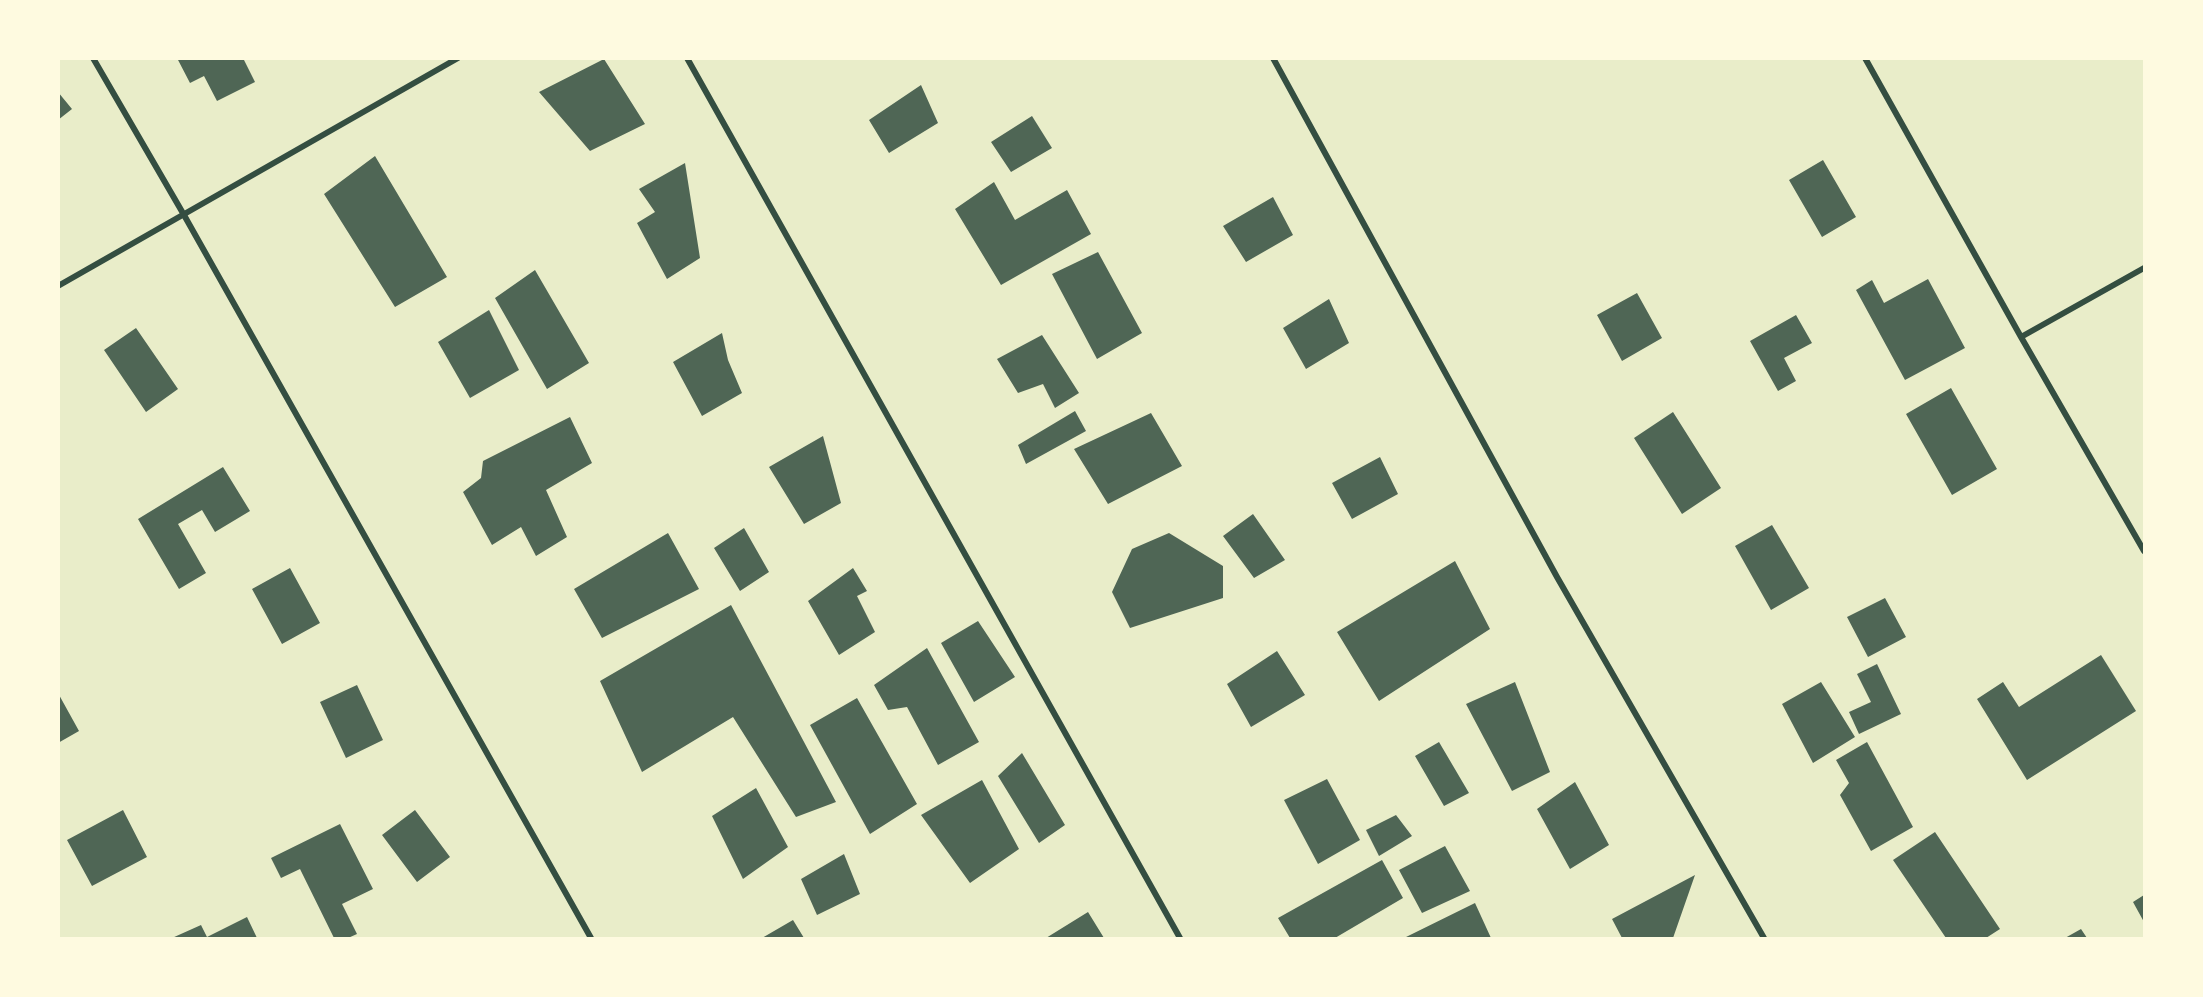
<!DOCTYPE html>
<html>
<head>
<meta charset="utf-8">
<style>
	body { margin:0 }
	#map { position:relative; width:2203px; height:997px; overflow:hidden; background:#e9edc9; font-family:Commissioner,sans-serif }
	canvas { display:block }
	.frame { position:absolute; inset:0; border:60px solid #fefae0; pointer-events:none }
</style>
</head>
<body>
<div id="map">
<canvas width="2203" height="997"></canvas>
<div class="frame"></div>
</div>
<script>
const context = document.querySelector('canvas').getContext('2d');
context.lineJoin = 'round';
function fill(path, color) { context.fillStyle = color; context.fill(path, 'evenodd'); }
function strokePath(path, color, width, dash) { context.strokeStyle = color; context.lineWidth = width; context.lineCap = dash ? 'butt' : 'round'; context.setLineDash(dash || []); context.stroke(path); }
const building = new Path2D(`
	M177,58H243L255,82L217,101L204,76L190,83Z
	M604,59L645,124L590,151L539,92Z
	M921,85L938,123L889,153L869,120Z
	M58,92L72,109L58,120Z
	M1032,116L1052,148L1011,172L991,142Z
	M375,156L447,277L395,307L324,194Z
	M1823,160L1856,217L1822,237L1789,180Z
	M685,163L700,258L667,279L637,223L655,212L639,189Z
	M994,182L1015,220L1067,190L1091,234L1001,285L955,209Z
	M1273,197L1293,235L1246,262L1223,226Z
	M1098,252L1142,333L1097,359L1052,274Z
	M535,270L589,363L547,389L495,298Z
	M1928,279L1965,348L1905,380L1856,290L1872,280L1884,303Z
	M1637,293L1662,338L1622,361L1597,315Z
	M1329,299L1349,343L1306,369L1283,328Z
	M489,310L519,370L470,398L438,342Z
	M1796,315L1812,343L1784,358L1796,381L1778,391L1750,341Z
	M136,328L178,389L146,412L104,350Z
	M722,333L728,360L742,393L702,416L673,362Z
	M1042,335L1079,393L1055,408L1043,384L1018,393L997,359Z
	M1951,388L1997,469L1952,495L1906,414Z
	M1075,411L1086,431L1026,464L1018,445Z
	M1673,412L1721,488L1682,514L1634,438Z
	M1151,413L1182,466L1108,504L1074,449Z
	M570,417L592,463L546,490L567,537L536,556L521,527L492,545L463,492L481,478L483,461Z
	M823,436L841,503L804,524L769,467Z
	M1380,457L1398,494L1352,519L1332,483Z
	M223,467L250,511L215,532L202,510L178,524L206,573L179,589L138,519Z
	M1253,514L1285,560L1254,578L1223,536Z
	M1772,525L1809,588L1771,610L1735,546Z
	M744,528L769,572L740,591L714,548Z
	M668,533L699,589L602,638L574,589Z
	M1169,533L1223,566V598L1130,628L1112,592L1132,549Z
	M1455,561L1490,629L1379,701L1337,632Z
	M290,568L320,623L282,644L252,589Z
	M853,568L867,591L857,596L875,632L839,655L808,601Z
	M1885,598L1906,637L1868,657L1847,617Z
	M731,605L836,802L796,817L733,717L642,772L600,681Z
	M978,621L1015,677L974,702L941,643Z
	M927,648L979,742L938,765L907,707L888,710L874,685Z
	M1277,651L1305,695L1251,727L1227,684Z
	M2101,655L2136,711L2027,780L1977,699L2003,682L2019,707Z
	M1877,664L1901,714L1859,734L1849,712L1871,702L1857,674Z
	M1515,682L1550,772L1512,791L1466,704Z
	M1821,682L1855,737L1813,763L1782,704Z
	M357,685L383,740L346,758L320,702Z
	M58,693L79,731L58,743Z
	M857,698L917,804L870,834L810,725Z
	M1439,742L1469,793L1444,806L1415,756Z
	M1867,742L1913,827L1871,851L1840,795L1849,783L1836,760Z
	M1022,753L1065,825L1039,843L998,776Z
	M1327,779L1360,840L1318,864L1284,800Z
	M982,780L1019,849L970,883L921,815Z
	M1575,782L1609,845L1570,869L1537,809Z
	M756,788L788,847L743,879L712,816Z
	M123,810L147,857L92,886L67,840Z
	M415,810L450,857L417,882L382,835Z
	M1396,815L1412,836L1379,856L1366,830Z
	M340,824L373,889L342,904L357,934L348,938H334L300,869L281,878L271,858Z
	M1935,832L2000,929L1986,938H1946L1893,860Z
	M1445,846L1470,891L1422,913L1399,870Z
	M844,854L860,894L817,915L801,879Z
	M1382,860L1403,898L1335,938H1290L1278,918Z
	M1695,875L1673,938H1622L1612,919Z
	M2144,895V922L2133,902Z
	M1475,903L1491,938H1404Z
	M1088,912L1104,938H1046Z
	M247,917L257,938H172L201,925L207,937Z
	M793,920L804,938H762Z
	M2081,929L2087,938H2065Z`);
const minor = new Path2D(`
	M93,58L184,215L591,938
	M687,58L1180,938
	M1273,58L1557,577L1764,938
	M1865,58L2021,337L2144,551
	M58,286L458,58
	M2021,337L2144,268`);
fill(building, '#4f6655');
strokePath(minor, '#344e41', 6);
</script>
</body>
</html>
